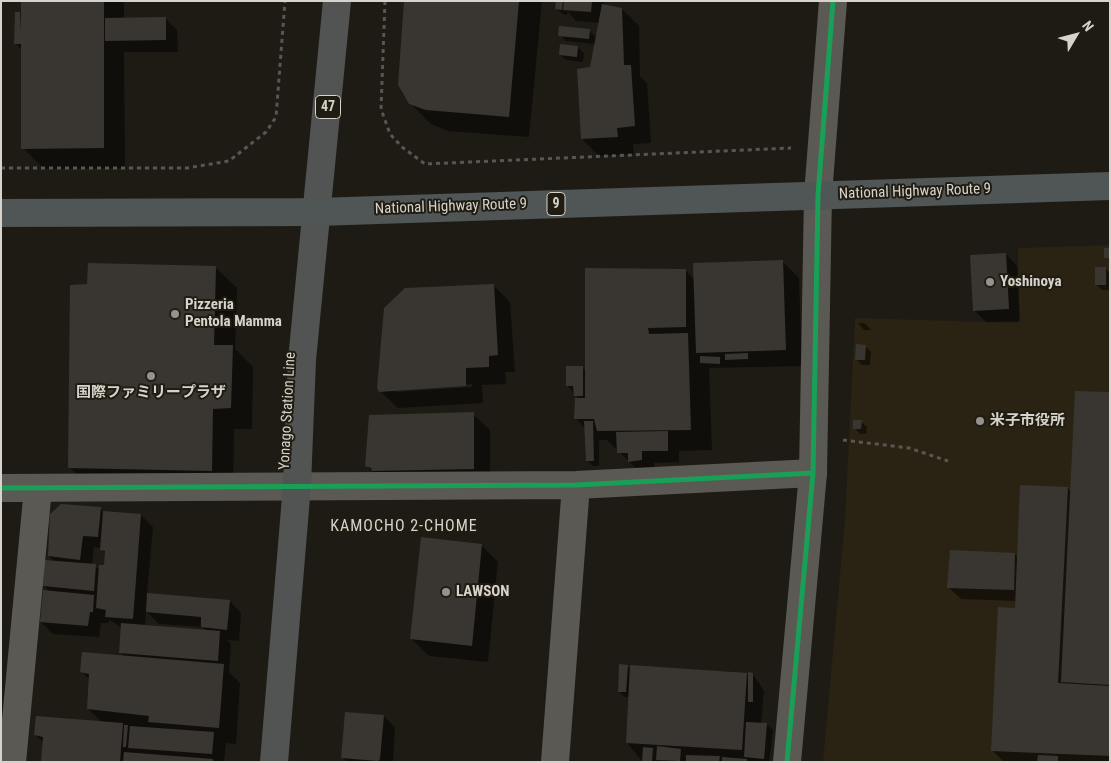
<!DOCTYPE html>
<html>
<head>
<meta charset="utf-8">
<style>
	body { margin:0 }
	#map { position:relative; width:1111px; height:763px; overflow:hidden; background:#1e1b14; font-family:"Roboto Condensed",sans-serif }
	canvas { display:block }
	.frame { position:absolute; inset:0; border:2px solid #d6d3cc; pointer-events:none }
	.north { position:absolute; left:1051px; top:10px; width:50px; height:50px; -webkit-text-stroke:4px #211c11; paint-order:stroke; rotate:53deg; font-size:14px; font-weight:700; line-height:20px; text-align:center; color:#d6d3cc }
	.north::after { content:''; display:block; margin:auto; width:18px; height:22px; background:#d6d3cc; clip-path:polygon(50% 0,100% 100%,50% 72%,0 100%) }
</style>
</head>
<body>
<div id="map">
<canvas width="1111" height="763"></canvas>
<div class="frame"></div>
<div class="north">N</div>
</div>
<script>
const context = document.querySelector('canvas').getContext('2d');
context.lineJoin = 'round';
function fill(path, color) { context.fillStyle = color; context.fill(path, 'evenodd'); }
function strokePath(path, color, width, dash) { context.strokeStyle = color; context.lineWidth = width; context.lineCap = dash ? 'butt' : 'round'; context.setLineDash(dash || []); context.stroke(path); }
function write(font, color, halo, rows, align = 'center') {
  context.font = font + ' "Roboto Condensed","Noto Sans JP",sans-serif'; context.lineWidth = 4; context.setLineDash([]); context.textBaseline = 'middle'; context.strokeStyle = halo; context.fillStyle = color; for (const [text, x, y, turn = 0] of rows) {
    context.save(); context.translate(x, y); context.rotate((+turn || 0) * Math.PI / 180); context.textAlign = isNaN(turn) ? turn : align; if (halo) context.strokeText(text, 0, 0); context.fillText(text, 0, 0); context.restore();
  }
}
const built = new Path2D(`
	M1110,245V762H823L845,520L855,318L1019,323L1018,248Z`);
const shadow = new Path2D(`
	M22,1H124V19L165,18L177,30L178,52H124L125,168L44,169L23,148L21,49L15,43L20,13L22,16Z
	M406,1H542L529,137L448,131L431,124L410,103L401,92L399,78Z
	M557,1H604V6L622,9L639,26L640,76L647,83L651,143L633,144L634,154L599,156L582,139L595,44L566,41L560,35L589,31L597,38L600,23L576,21L568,12L567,15L562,14L557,8Z
	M578,47L584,53L583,62L566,60L560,55Z
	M1006,254L1017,266L1020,321L986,322L975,311Z
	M782,261L799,278L802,366L709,368L712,450L679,451V462L654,463V472L641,473L607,440H599V466H593L587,460L585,428L576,419L579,399L567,385L582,368L587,372L685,270L695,280Z
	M215,267L237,288L235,349L253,367L252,429H234L233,491L91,488L69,467L88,285Z
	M1105,268L1110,273V290H1102L1097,285Z
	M493,285L510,302L515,372H505L506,384L482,385L483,403L398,408L380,391ZM472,384V387L395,392V390Z
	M858,323H865L871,330H864Z
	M865,346L871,352L870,365H862L856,359Z
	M1110,394V762H1004L992,750L1017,601L961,599L949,588L1015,554L1018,557L1068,488L1071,492Z
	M473,414L490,430V485L383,482L366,465Z
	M861,422L867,427L866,434H860L855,428Z
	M100,509L104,512L141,515L153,527L147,594L230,601L241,613L239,641L227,640L231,644L229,672L240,683L236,744L226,743L224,762H42L44,743L35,735L102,722L88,709L90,680L82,672L125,657L120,652L122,628L110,620L108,623H101L99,637L53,634L41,622L50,592L44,586L55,562L49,556ZM94,547L101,548L106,555L105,567L100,570L92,565ZM146,611L159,624L203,627L206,631L145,626Z
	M481,545L498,562L488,662L429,656L412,639Z
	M627,666L631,670L747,674L749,677L753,674L764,691L761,724H767L773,730L769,762H660L658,760V762H643L627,743L629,697H625L619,692Z
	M384,716L395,728L393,762H347L343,758Z`);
const building = new Path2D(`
	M21,1H104V148L21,149V44H14L15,12H20L21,31Z
	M404,1H519L509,117L426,110L409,104L398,85Z
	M556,1H563L562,10L555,9Z
	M564,1H592L591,12L563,10Z
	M602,4L622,8L624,65H631L635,126L617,128L618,137L581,139L577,69L590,67Z
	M166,17V40L105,41V18Z
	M559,26L590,29L589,39L558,36Z
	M560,44L578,46L577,57L559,55Z
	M1104,248H1110V258H1104Z
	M1006,253L1009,309L973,311L970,255Z
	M783,260L786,350L696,353L693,263Z
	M88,263L216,266L214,345H233L231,408L213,409L212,471L68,468L70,285L87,284Z
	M1095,267H1106V285H1095Z
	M585,268L686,269V327L648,328L649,334L688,333L691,430L597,431L594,419H574L575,398H585Z
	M494,284L498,355L489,356V367L466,368V386L379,392L377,388L384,308L405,288Z
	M856,344L866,345L865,360H855Z
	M748,353V359L725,360V354Z
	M700,356L720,357V364L700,363Z
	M566,366H583V396H574L573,386H566Z
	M1075,391L1110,392V685L1061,682Z
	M474,412V469L372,471L371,468L365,466L369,415Z
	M853,420H862L861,429H853Z
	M584,421H593L594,461H586Z
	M668,431V451H642V460L628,462V453H617L616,432Z
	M1020,485L1068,487L1058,683L1110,686V756L991,751L998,607L1015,608Z
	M61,504L101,507L98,537L83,536L80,560L48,556L50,514Z
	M103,511L141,514L133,619L105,617L106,610L96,608L99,565H104L105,551L100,550Z
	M421,537L482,544L472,646L410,639Z
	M950,550L1015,553L1014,590L947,588Z
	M44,560L96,564L94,591L43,586Z
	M43,590L94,595L93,612H90L88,626L40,622Z
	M147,593L230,600L227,630L201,627V617L146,612Z
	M121,623L220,631L218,661L119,653Z
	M82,652L224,664L219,728L148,722L149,716L87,709L89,674L80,672Z
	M619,664L628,665L626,692H618Z
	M630,665L747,673L742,750L626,743Z
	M748,672L753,673V702H748Z
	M345,712L384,715L380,759L378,761L341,758Z
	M36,716L123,723L120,762H41L43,737L34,735Z
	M746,722L767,723L764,759L744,757Z
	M124,725H128L126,747H123Z
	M130,726L214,732L212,754L128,748Z
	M657,746L681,749L680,761L656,760Z
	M643,747L653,748L652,762H642Z
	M124,752L213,759V762H123Z
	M686,755L720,756L719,762H686Z
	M1038,755L1058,756V762H1037Z
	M722,757L747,759V762H722Z`);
const path = new Path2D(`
	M385,1L381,109L390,134L402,147L425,164L791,148
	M1,168H187L229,161L266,132L276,117L285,1
	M843,440L909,448L948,461`);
const minor = new Path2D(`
	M818,195L833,1
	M1,488L576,485L813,473
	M12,762L38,488
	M555,762L576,485`);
const tertiary = new Path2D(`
	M787,762L813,473L818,195`);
const primary = new Path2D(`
	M274,762L297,485L302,360L337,1`);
const trunk = new Path2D(`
	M1,213L317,212L1110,186`);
const cycleway = new Path2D(`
	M1,488L576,485L813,473
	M787,762L813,473L818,195L833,1`);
const markers = [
	[990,282,5,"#96938c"],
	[175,314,5,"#96938c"],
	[151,376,5,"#96938c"],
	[980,421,5,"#96938c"],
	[446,592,5,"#96938c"]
];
const shields = [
	[328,107,25],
	[556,204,18]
];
const shieldNames = [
	["47",328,107],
	["9",556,204]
];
const streetNames = [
	["National Highway Route 9",915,192,-2],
	["National Highway Route 9",451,207,-2],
	["Yonago Station Line",288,411,-87]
];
const poiNames = [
	["Yoshinoya",1000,282],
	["Pizzeria",185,305],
	["Pentola Mamma",185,322],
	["国際ファミリープラザ",151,393,"center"],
	["米子市役所",990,421],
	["LAWSON",456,592]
];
const neighbourhoodNames = [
	["KAMOCHO 2-CHOME",404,527]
];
fill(built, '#2a2313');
fill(shadow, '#0007');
fill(building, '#393632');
strokePath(path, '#585652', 3, [4, 4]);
strokePath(minor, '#5b5954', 28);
strokePath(tertiary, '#5b5954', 28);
strokePath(primary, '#515452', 28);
strokePath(trunk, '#505655', 28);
strokePath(cycleway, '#1a9f57', 5);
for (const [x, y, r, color] of markers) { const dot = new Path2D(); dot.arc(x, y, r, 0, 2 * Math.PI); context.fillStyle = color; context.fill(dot); strokePath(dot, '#211c11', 2); }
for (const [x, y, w] of shields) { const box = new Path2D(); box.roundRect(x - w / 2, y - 11.5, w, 23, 4); context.fillStyle = '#211c11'; context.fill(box); strokePath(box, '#d6d3cc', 1); }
write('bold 14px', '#d6d3cc', null, shieldNames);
write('15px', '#d6d3cc', '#211c11', streetNames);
write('bold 15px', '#d6d3cc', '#211c11', poiNames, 'left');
context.letterSpacing = '1px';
write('16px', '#d6d3cc', '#211c11', neighbourhoodNames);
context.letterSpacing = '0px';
</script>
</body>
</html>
